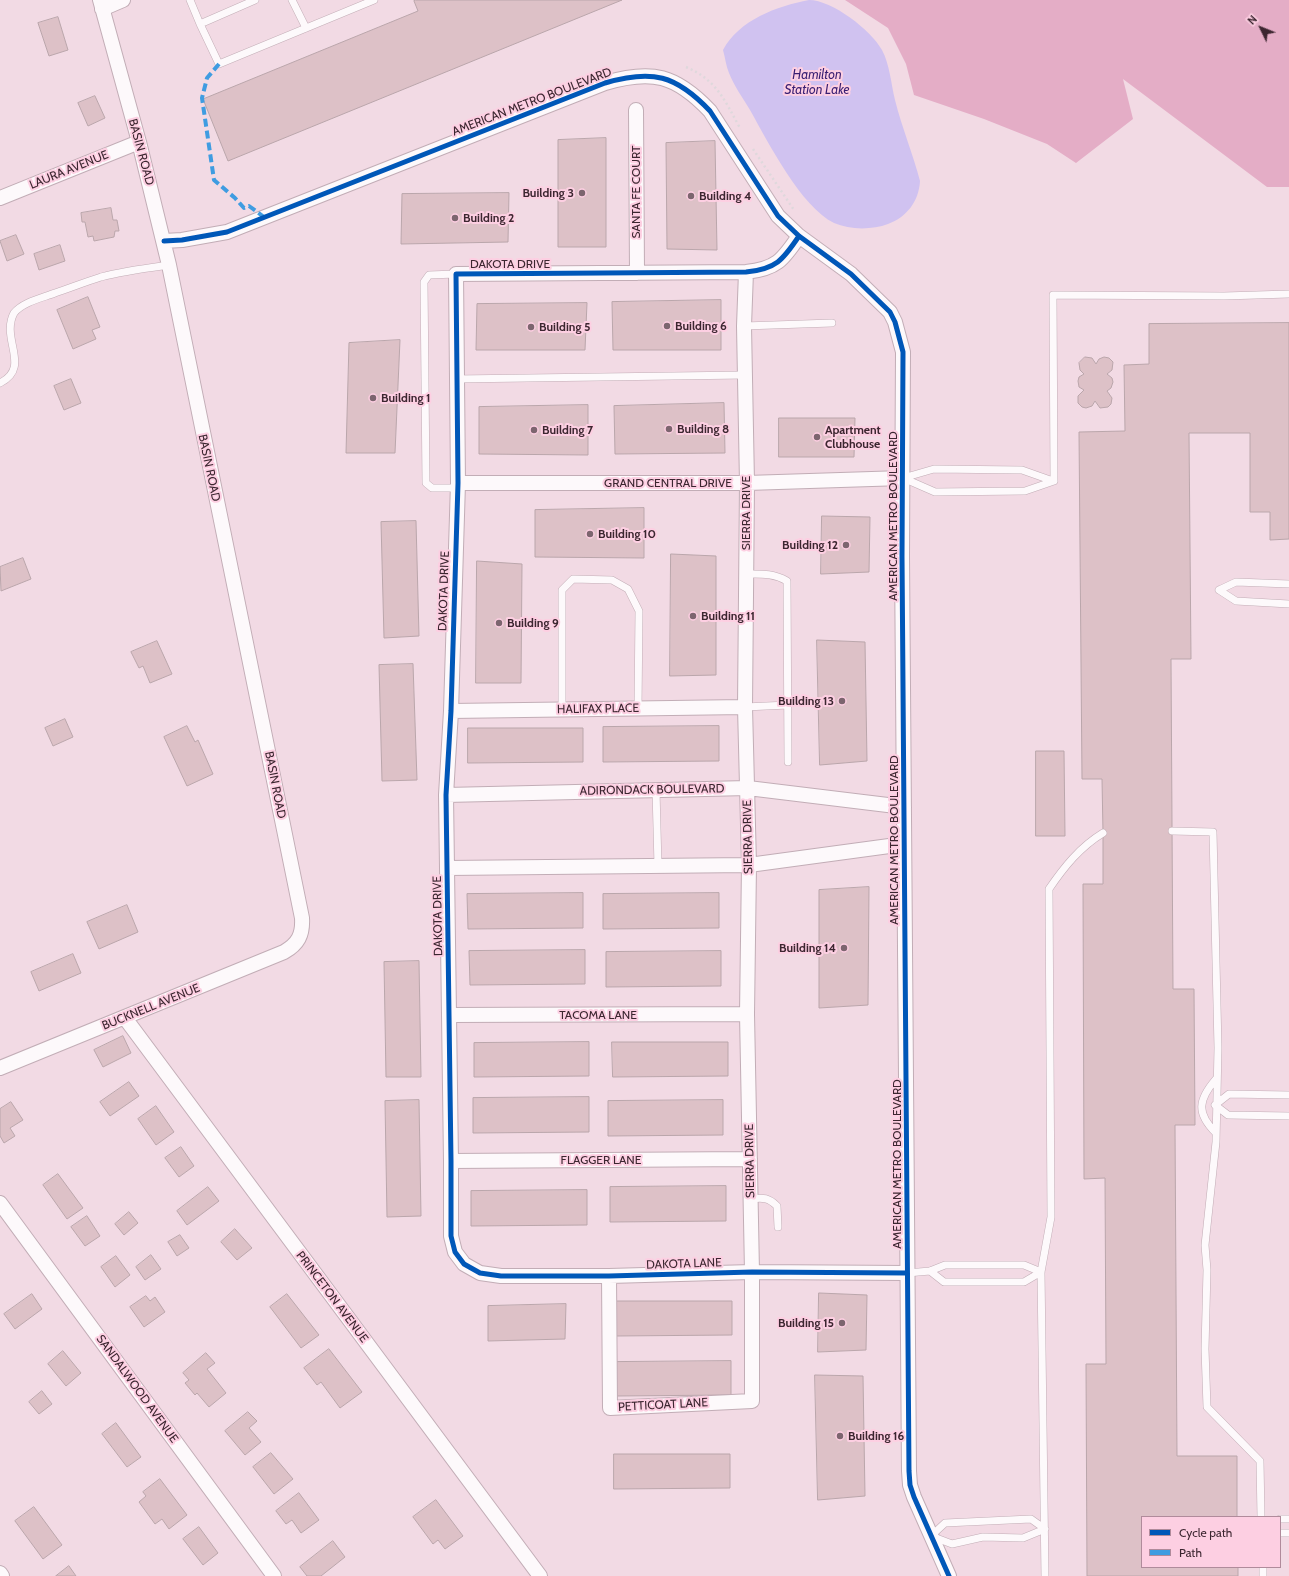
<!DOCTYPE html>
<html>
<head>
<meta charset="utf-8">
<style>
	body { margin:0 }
	#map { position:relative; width:1289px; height:1576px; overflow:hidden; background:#f2dae4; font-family:Cabin,sans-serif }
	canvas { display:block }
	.legend { position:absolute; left:1141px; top:1516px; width:140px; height:52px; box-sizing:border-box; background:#fdcfe2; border:1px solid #b08b9b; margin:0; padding:5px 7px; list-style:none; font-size:12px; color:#3c2630 }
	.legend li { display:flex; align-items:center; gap:8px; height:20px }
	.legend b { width:20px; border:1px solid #b08b9b }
	.north { position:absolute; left:1241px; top:8px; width:40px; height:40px; -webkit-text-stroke:3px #fdcfe2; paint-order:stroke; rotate:313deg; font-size:11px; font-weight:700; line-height:16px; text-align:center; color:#3c2630 }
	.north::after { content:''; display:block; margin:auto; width:14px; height:18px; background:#3c2630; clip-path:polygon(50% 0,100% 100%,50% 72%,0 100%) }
</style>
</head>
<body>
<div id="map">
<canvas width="1289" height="1576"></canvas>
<ul class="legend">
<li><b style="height:5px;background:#0057b8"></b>Cycle path</li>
<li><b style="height:5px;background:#3f9ce1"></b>Path</li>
</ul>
<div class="north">N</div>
</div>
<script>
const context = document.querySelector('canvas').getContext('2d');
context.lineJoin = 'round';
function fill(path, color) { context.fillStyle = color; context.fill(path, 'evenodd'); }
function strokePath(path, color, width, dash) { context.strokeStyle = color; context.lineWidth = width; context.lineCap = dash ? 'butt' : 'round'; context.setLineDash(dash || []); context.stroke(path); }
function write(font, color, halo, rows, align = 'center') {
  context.font = font + ' Cabin,sans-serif'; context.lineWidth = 4; context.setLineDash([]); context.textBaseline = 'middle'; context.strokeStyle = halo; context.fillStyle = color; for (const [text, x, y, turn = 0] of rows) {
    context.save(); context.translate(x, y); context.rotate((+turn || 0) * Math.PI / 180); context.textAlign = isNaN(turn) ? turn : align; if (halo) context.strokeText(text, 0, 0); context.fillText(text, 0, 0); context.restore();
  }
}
const forest = new Path2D(`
	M845,0H1289V187H1267L1123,79L1133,119L1076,163L1047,144L984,119L914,95L906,64L888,28Z`);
const water = new Path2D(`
	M809,0C832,0 871,30 882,50C890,65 891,84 895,100C902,128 913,154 920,181C919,201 907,217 888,224C872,230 850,230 834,223C801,207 768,142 750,110C743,98 734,86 729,73C726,66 725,57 723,50C739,20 777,6 809,0Z`);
const building = new Path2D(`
	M416,0H622L228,161L203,99L418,11L414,1Z
	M58,17L68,50L49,56L38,23Z
	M95,96L105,118L88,126L78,103Z
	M606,138V247H558V140Z
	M715,141L717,250L667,249L666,143Z
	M509,193L508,242L401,244L402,194Z
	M111,208L113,220H117L119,231H115L114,237L94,241L93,236L88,237L85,222H82L81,213Z
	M16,235L24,254L7,261L0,241Z
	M60,245L65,261L39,270L34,254Z
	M88,297L100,327L92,330L96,339L73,349L57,310Z
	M721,300V350H613L612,302Z
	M587,303L585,350H476L477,304Z
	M1289,323V539L1270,540V512H1250V433H1189L1191,659H1171L1173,989H1194L1195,1125H1175L1177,1456H1237V1517H1142V1567H1238V1576H1087L1086,1364H1106L1105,1178L1084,1179L1083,884H1103V833L1102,779H1082L1079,432L1125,431L1124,365L1149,364V324Z
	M400,340L395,453H346L349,343Z
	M1085,357L1092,358L1096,364L1099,359L1104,357L1109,358L1113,362L1112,370L1107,374L1112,378L1113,382L1111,388L1107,391L1112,398L1111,404L1108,407L1100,408L1095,401L1092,406L1086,408L1082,407L1078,403V396L1084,390L1079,387L1078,381L1079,377L1084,374L1080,370L1079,363Z
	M71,379L81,403L64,410L54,386Z
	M724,403L725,453L615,454L614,406Z
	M588,405V455L479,454V407Z
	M779,418H855L854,457H779Z
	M644,508V558L535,557V510Z
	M822,516L870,517L869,572L821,574Z
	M416,521L419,636L384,638L381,522Z
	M671,554L716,556V675L670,676Z
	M23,558L31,579L1,591L0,567Z
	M477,561L522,564L521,683H476Z
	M817,640L865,642L867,761L820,765Z
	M157,641L172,674L150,683L143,666L139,668L131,652Z
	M413,664L417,780L382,781L379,665Z
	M65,719L73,737L53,746L45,728Z
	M187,726L195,742L198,740L213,774L187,786L164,737Z
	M719,726V761L603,762V727Z
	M468,728H583V762L468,763Z
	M1036,751H1064L1065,836H1036Z
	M869,887L868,1005L819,1008V890Z
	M583,893V928L468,929L467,894Z
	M719,893V928L603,929V894Z
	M127,905L138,932L99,949L87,922Z
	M585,950V984L470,985L469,951Z
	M721,951V986L606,987V952Z
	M73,954L81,973L39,991L31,972Z
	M419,961L421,1077H386L384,962Z
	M123,1036L131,1053L103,1067L94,1050Z
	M589,1042V1076L474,1077V1043Z
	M612,1042H728V1076L613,1077Z
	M129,1082L139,1096L110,1116L100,1102Z
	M589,1097V1132L473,1133V1098Z
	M419,1100L421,1216L387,1217L385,1101Z
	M723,1100V1135L608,1136V1101Z
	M11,1102L23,1120L10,1128L15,1136L4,1143L0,1136V1109Z
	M156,1106L174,1132L156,1145L138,1119Z
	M181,1147L194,1166L179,1177L165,1158Z
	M58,1174L83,1208L67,1219L43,1185Z
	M726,1186V1221L610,1222V1187Z
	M208,1187L219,1201L187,1225L177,1211Z
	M587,1190V1225L471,1226V1191Z
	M129,1212L138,1223L124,1235L115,1224Z
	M87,1216L100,1236L85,1246L71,1227Z
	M235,1229L252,1248L237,1260L221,1242Z
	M180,1235L189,1248L177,1256L168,1242Z
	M151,1255L161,1269L145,1280L136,1267Z
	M116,1256L130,1275L115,1287L101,1267Z
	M819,1293L867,1295L866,1350L818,1352Z
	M32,1294L42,1309L15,1329L4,1314Z
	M287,1294L319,1335L301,1348L270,1307Z
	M146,1296L150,1301L155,1297L165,1312L144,1327L130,1307Z
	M616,1301H732V1335L616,1336Z
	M566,1304L565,1339L488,1341V1306Z
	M329,1349L362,1392L340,1408L321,1382L317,1385L304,1368Z
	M63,1351L81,1373L66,1386L48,1364Z
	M206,1353L215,1363L207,1369L226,1393L209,1407L197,1393L195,1395L185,1383L189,1380L183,1373Z
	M731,1361V1395L616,1396L615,1362Z
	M815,1375L863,1376L865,1496L818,1500Z
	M42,1391L52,1404L39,1414L29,1402Z
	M248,1412L257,1421L249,1428L261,1442L245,1455L225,1431Z
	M116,1423L141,1457L127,1467L102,1434Z
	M271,1453L293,1479L274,1494L253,1467Z
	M614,1454H730V1488L614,1489Z
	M160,1479L187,1515L169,1529L162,1519L155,1524L139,1502L146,1496L143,1492Z
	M299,1493L319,1520L301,1533L292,1520L286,1524L276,1511Z
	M436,1500L463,1536L445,1549L438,1540L433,1544L413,1517Z
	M34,1507L62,1545L43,1559L15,1521Z
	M199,1527L218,1553L203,1565L183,1539Z
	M333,1541L345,1557L321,1576H307L300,1567Z
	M69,1566L76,1576H56Z`);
const path = new Path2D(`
	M686,67C717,80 725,101 740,128
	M753,149L794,210`);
const lane = new Path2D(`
	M190,0L200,24
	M255,0L200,24L219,64L374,0
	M292,0L306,28
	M456,274L429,275L424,282L426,483L432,488H458
	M744,326L832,323
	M456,379L745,375
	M0,383C32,367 0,339 14,313C23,302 42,298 55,293C70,288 85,282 101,277C123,271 147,268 169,265
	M903,478L935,492L1025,491L1054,481
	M903,478L934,469L1022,470L1053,481
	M1054,481L1053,295L1224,296L1289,294
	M746,574C761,574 773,573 787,581L788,762
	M1219,590L1236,601L1289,604
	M1219,590L1236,582L1289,584
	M745,707L788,705
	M562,709V590L573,579L612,580L628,589L639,611L638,709
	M656,790L658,866
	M1172,831L1213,832L1218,1048L1216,1142L1205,1245L1207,1270L1205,1349L1207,1407L1260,1461L1261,1517
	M1215,1105L1229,1094L1289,1095
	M1215,1105L1228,1115L1289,1116
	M1216,1133C1196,1113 1198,1100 1216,1079
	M751,1199C763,1197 769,1198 777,1206L778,1227
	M930,1271L944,1282H1024L1041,1272
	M907,1273L930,1271L945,1265H1024L1041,1272
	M1031,1519L1045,1529L1023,1538L983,1537L952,1544L931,1536L945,1523Z
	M1280,1519H1289
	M1280,1533H1289
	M1263,1567V1576
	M1045,1576L1041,1272L1051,1217L1049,889C1064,867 1080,847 1103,833`);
const street = new Path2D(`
	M102,9L123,0
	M636,110L637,273
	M0,198L139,142
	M799,236C783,260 776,269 746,272L456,274L458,483L451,711L446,795L451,1161V1236L455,1252L464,1264L480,1273L501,1276H609L752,1272L907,1273
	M164,241L182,240L227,232L605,83C652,69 676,75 710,111L778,216L799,236L851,274L890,312L895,322L903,352L902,556L909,1471L910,1485L914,1497L949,1576
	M458,483H747L903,478
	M451,711L745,707
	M446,795L748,788L904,807
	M447,868L749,865L904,844
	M449,1015L747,1014
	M125,1018L540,1576
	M0,1068L284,952C298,944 303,935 302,918L169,265L139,142L100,0
	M451,1161L750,1159
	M0,1203L274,1576
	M609,1276L610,1408L752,1401V1272L747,1014L749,865L745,707L747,483L744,326L746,272
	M0,1573L2,1576`);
const quiet = new Path2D(`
	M219,64L207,78L202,98L214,180L235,198L244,208L249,206L264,217`);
const cycleway = new Path2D(`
	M799,236C783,260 776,269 746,272L456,274L458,483L451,711L446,795L451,1161V1236L455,1252L464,1264L480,1273L501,1276H609L752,1272L907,1273
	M164,241L182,240L227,232L605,83C652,69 676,75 710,111L778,216L799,236L851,274L890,312L895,322L903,352L902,556L909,1471L910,1485L914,1497L949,1576`);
const markers = [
	[582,193,4,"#7c656f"],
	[691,196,4,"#7c656f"],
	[455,218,4,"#7c656f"],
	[667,326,4,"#7c656f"],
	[531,327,4,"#7c656f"],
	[373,398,4,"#7c656f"],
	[669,429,4,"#7c656f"],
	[534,430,4,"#7c656f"],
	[817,437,4,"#7c656f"],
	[590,534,4,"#7c656f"],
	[846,545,4,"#7c656f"],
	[693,616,4,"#7c656f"],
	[499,623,4,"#7c656f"],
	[842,701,4,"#7c656f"],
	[844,948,4,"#7c656f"],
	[842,1323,4,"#7c656f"],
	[840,1436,4,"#7c656f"]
];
const streetNames = [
	["AMERICAN METRO BOULEVARD",532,102,-21],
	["BASIN ROAD",141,152,75],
	["LAURA AVENUE",69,170,-22],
	["SANTA FE COURT",636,192,-90],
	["DAKOTA DRIVE",510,264],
	["BASIN ROAD",209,468,78],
	["GRAND CENTRAL DRIVE",668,483],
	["SIERRA DRIVE",746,513,-90],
	["AMERICAN METRO BOULEVARD",893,516,-90],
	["DAKOTA DRIVE",444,591,-88],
	["HALIFAX PLACE",598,709,-1],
	["BASIN ROAD",275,785,79],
	["ADIRONDACK BOULEVARD",652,790,-1],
	["SIERRA DRIVE",748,837,-91],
	["AMERICAN METRO BOULEVARD",894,840,-90],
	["DAKOTA DRIVE",438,916,-91],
	["BUCKNELL AVENUE",151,1007,-22],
	["TACOMA LANE",598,1015],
	["FLAGGER LANE",601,1160],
	["SIERRA DRIVE",750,1161,-91],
	["AMERICAN METRO BOULEVARD",897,1164,-90],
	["DAKOTA LANE",684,1264,-2],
	["PRINCETON AVENUE",332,1297,53],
	["SANDALWOOD AVENUE",137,1389,54],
	["PETTICOAT LANE",663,1405,-3]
];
const poiNames = [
	["Building 3",574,193,"right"],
	["Building 4",699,196],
	["Building 2",463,218],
	["Building 6",675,326],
	["Building 5",539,327],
	["Building 1",381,398],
	["Building 8",677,429],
	["Building 7",542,430],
	["Apartment",825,430],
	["Clubhouse",825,444],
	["Building 10",598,534],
	["Building 12",838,545,"right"],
	["Building 11",701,616],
	["Building 9",507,623],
	["Building 13",834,701,"right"],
	["Building 14",836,948,"right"],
	["Building 15",834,1323,"right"],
	["Building 16",848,1436]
];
const waterNames = [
	["Hamilton",817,75],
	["Station Lake",817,90]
];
fill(forest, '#e4adc6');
fill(water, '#d0c2f0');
fill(building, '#ddc1c7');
strokePath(building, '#baa6ab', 1);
strokePath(lane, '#c2adb6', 8);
strokePath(street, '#c2adb6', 16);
strokePath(path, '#dfd8dc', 2.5, [2, 3]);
strokePath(lane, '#fdf9fb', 7);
strokePath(street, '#fdf9fb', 14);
strokePath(quiet, '#3f9ce1', 4, [8, 4]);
strokePath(cycleway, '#0057b8', 5);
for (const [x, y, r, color] of markers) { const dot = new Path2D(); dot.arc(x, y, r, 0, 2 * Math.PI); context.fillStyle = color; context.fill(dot); strokePath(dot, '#fdcfe2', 1.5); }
write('12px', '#3c2630', '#fdcfe2', streetNames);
write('bold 12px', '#3c2630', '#fdcfe2', poiNames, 'left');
write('italic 13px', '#381e72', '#fdcfe2', waterNames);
</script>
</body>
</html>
